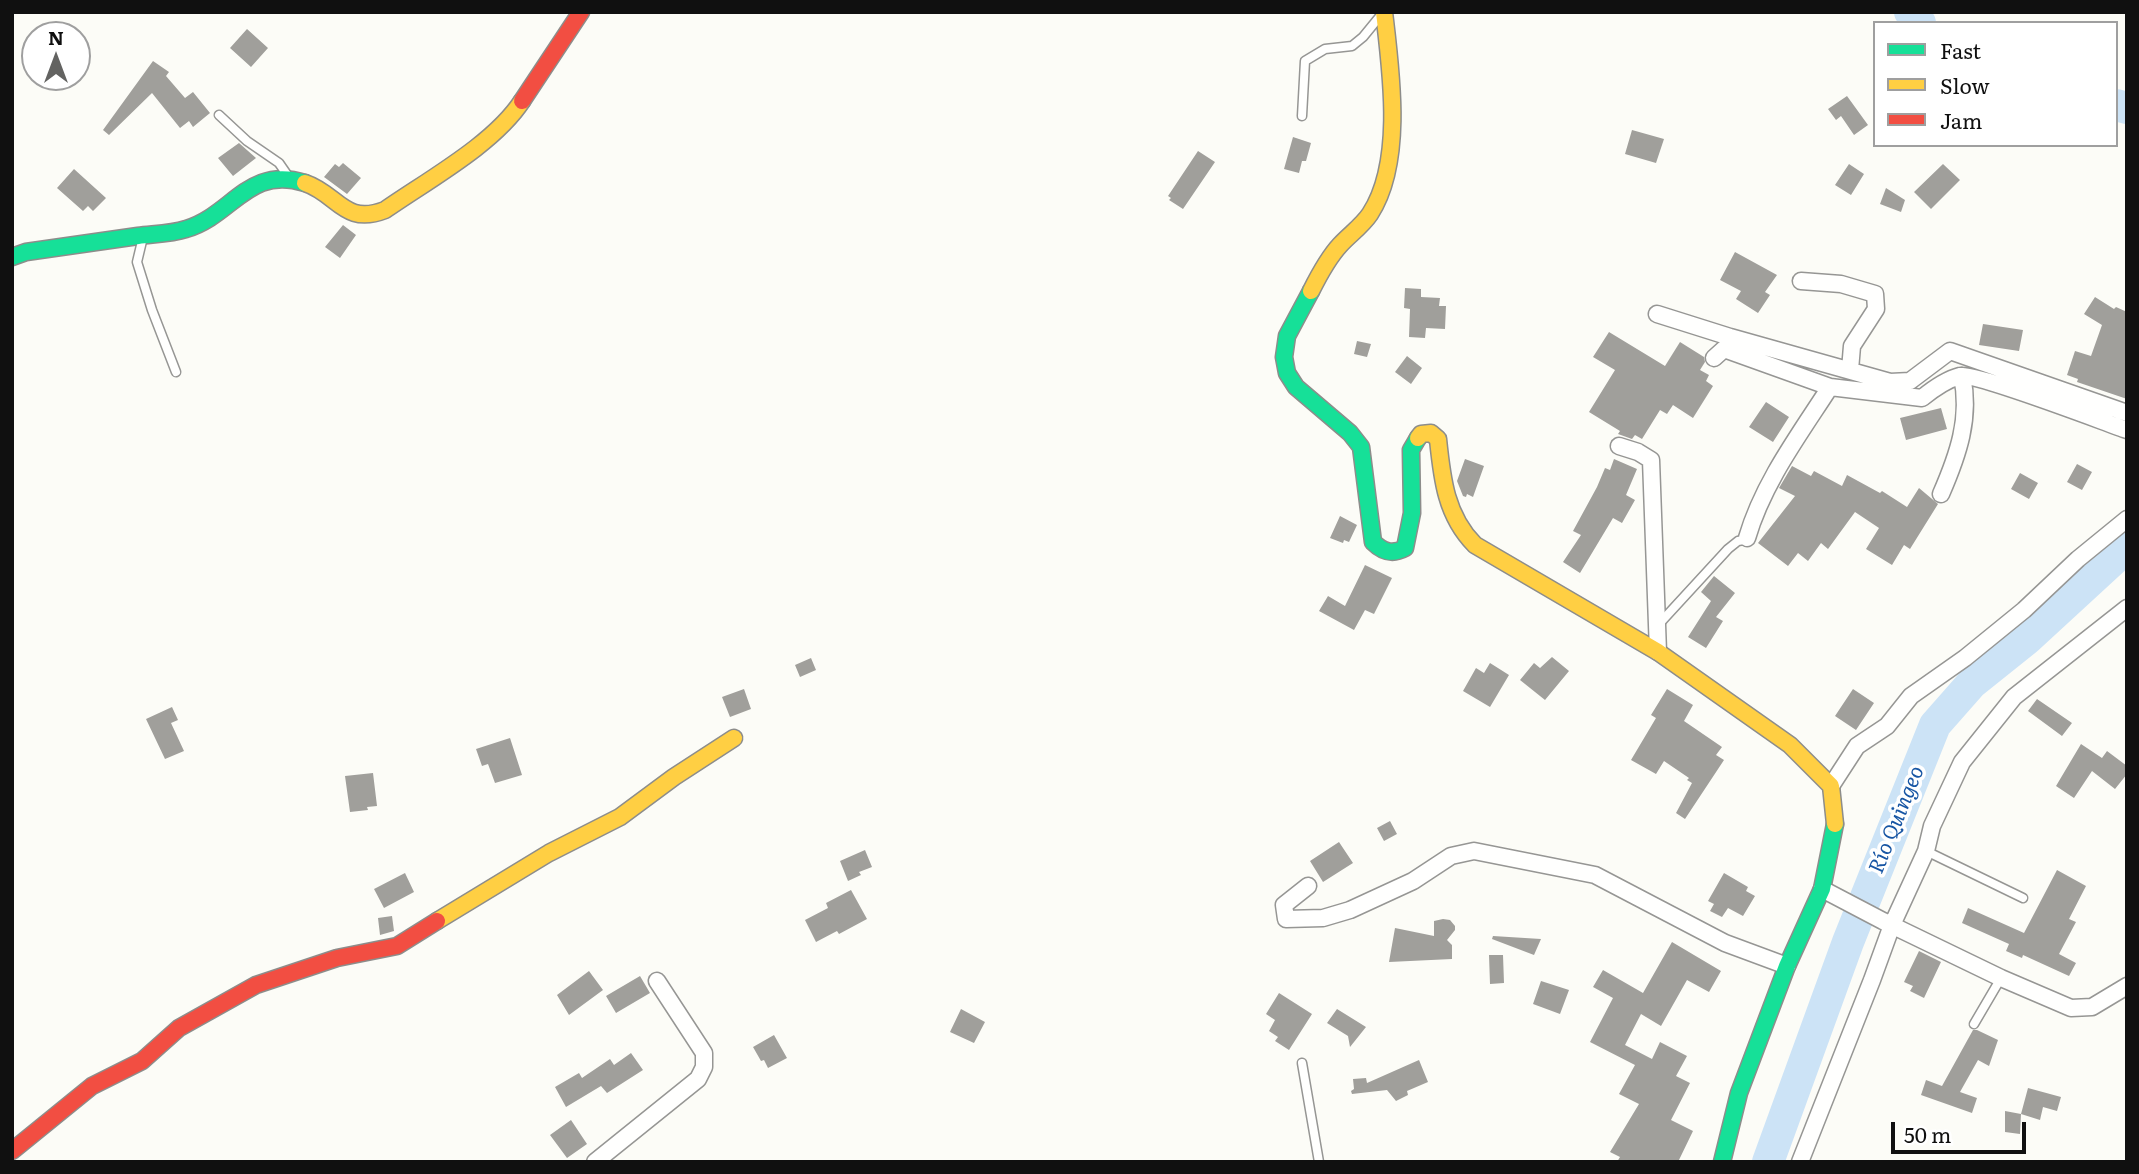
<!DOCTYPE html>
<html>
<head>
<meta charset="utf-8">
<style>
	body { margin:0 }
	#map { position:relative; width:2139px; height:1174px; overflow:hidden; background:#fcfcf7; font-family:Literata,serif }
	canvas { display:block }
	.frame { position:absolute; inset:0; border:14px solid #101010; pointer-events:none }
	.legend { position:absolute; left:1873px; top:21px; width:245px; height:126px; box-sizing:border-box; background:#fff; border:2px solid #9f9f9f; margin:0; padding:9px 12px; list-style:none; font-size:21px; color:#101010 }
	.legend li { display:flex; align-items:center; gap:14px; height:35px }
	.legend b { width:35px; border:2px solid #9f9f9f }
	.north { position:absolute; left:21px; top:21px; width:70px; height:70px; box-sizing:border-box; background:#fff; border:2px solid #9f9f9f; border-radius:50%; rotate:0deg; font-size:19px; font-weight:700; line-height:28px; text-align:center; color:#101010 }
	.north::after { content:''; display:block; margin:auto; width:24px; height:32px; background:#636361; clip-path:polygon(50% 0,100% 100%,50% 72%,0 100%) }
	.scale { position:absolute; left:1891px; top:1122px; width:135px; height:32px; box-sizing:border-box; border:4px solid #101010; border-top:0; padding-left:9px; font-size:21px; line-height:24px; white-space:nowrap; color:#101010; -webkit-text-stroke:5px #fff; paint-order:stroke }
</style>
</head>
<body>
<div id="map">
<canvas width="2139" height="1174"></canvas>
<div class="frame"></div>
<ul class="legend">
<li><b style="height:9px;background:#16e098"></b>Fast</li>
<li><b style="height:9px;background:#ffcf43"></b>Slow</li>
<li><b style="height:9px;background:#f24e42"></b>Jam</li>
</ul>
<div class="north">N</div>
<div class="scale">50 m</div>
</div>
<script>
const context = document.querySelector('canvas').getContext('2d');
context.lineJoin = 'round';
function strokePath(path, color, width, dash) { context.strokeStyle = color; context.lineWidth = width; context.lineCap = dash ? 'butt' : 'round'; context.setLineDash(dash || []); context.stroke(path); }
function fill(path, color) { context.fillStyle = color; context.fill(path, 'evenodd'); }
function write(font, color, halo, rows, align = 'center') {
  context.font = font + ' Literata,serif'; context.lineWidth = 7; context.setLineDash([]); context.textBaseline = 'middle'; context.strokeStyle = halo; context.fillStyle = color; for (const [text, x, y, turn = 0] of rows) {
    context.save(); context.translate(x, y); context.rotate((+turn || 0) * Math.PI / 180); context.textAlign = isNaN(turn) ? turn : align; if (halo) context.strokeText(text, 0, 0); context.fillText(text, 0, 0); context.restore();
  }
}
const river = new Path2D(`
	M1910,12L1920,23
	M2116,105L2127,108
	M1768,1162L1848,942L1935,725L1972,683L2027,639L2127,547`);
const building = new Path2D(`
	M247,29L268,48L251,67L230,48Z
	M153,61L169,72L166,76L185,98L193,92L210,113L193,127L189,121L180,128L152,93L109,135L103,130Z
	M1847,96L1868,125L1854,135L1841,116L1836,120L1828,109Z
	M1632,130L1664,139L1656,163L1625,154Z
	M1293,137L1311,143L1306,161H1302L1299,173L1284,169Z
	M239,143L256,158L233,176L218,158Z
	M1198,151L1215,162L1183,209L1169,200L1171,198L1168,196Z
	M343,163L361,178L347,194L324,177L335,164L339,167Z
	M1849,164L1864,174L1851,195L1835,185Z
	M1943,164L1960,180L1931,209L1914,192Z
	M74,169L106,198L93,211L88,206L83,211L57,188Z
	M1886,188L1905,200L1901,212L1880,204Z
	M343,225L356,235L340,258L325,247Z
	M1735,252L1777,275L1765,292L1770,295L1758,313L1736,299L1741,291L1720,280Z
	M1405,288L1421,289V297L1440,298L1439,306H1446L1445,329L1426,328L1425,338L1409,337L1410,309L1404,308Z
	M2095,297L2114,309L2116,307L2127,312V399L2077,382L2078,379L2067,375L2075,351L2091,356L2102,325L2084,314Z
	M1983,324L2023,330L2019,351L1979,345Z
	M1609,332L1665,366L1680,342L1704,357L1705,362L1700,370L1709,375L1706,381L1713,386L1693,418L1673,405L1667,414L1660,410L1642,439L1635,435L1632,439L1618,434L1620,431L1589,412L1615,370L1593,357Z
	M1357,341L1371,344L1367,357L1354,354Z
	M1407,356L1422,368L1411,384L1395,372Z
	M1766,402L1789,417L1773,442L1749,427Z
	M1941,408L1947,429L1906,440L1900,418Z
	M1465,459L1484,466L1473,497L1467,494L1466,497L1463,496L1457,481Z
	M1614,459L1637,469L1626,495L1635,500L1622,523L1613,518L1580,573L1563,562L1581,535L1573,531L1597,487L1605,468L1610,470Z
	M2077,464L2092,472L2082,490L2067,482Z
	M1792,466L1811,476L1814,471L1842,486L1847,475L1880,493L1882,491L1907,507L1919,488L1938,504L1910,549L1904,545L1892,565L1866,549L1879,528L1855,512L1828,549L1821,543L1808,561L1798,553L1788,566L1758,543L1795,496L1779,488Z
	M2020,473L2038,483L2029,499L2011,489Z
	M1340,516L1357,525L1349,542L1344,540L1343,543L1330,538Z
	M1365,565L1392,578L1374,614L1365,610L1354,630L1319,611L1328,596L1345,606Z
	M1714,576L1735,593L1716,617L1723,621L1706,648L1688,637L1711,601L1701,592Z
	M1552,657L1569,671L1545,700L1520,680L1534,663L1540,668Z
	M811,658L816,670L800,677L795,665Z
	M1490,663L1509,675L1490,707L1463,691L1476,668L1484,673Z
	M744,689L751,709L730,717L722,697Z
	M1667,689L1693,705L1684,721L1722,747L1716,755L1724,760L1685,819L1676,813L1692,783L1687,780L1689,778L1664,761L1656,774L1631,760L1656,718L1651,715Z
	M1853,689L1874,703L1856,730L1835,716Z
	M2037,699L2072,723L2062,736L2028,711Z
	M172,707L178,720L171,723L184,751L165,759L146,719Z
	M510,738L522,775L495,783L488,764L482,766L476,749Z
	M2081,744L2102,758L2107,751L2127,766V774L2115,789L2092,771L2074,798L2056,786Z
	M373,773L377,806L367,807L368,810L350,812L345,776Z
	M1390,821L1397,834L1384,841L1377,828Z
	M1339,842L1353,863L1323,882L1310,861Z
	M865,850L872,867L859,872L861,875L848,881L840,861Z
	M2057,870L2086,886L2069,919L2076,922L2059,954L2076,963L2069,976L2023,955L2022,958L2006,951L2009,944L1962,923L1968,908L2024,933Z
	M405,873L414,892L384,908L374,889Z
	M1724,873L1748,887L1746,891L1755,896L1743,916L1728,908L1722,917L1710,911L1714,904L1708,901Z
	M851,890L867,919L839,934L837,931L816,942L805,920L828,908L826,903Z
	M392,916L394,931L380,935L378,918Z
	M1443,919L1450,920L1455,926V930L1447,940L1452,945V959L1389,962L1395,928L1434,936V921Z
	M1493,936L1541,939L1534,955L1492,939Z
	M1672,942L1721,971L1709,992L1687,980L1661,1026L1641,1014L1625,1045L1652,1059L1660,1042L1687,1056L1676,1076L1690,1083L1671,1120L1693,1131L1678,1162H1617L1620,1157L1610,1152L1639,1104L1619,1094L1635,1065L1590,1042L1613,998L1593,987L1603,970L1643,993Z
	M1919,951L1941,962L1924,998L1910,991L1913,986L1904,982Z
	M1489,955H1503L1504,983L1490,984Z
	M589,971L603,990L569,1015L557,995Z
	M640,976L650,993L616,1013L606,996Z
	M1541,981L1569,990L1560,1014L1533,1004Z
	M1279,993L1312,1014L1289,1050L1275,1041L1278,1037L1269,1031L1275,1020L1266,1014Z
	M961,1009L985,1022L974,1043L950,1032Z
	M1337,1009L1366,1027L1350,1047L1348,1036L1327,1023Z
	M1973,1030H1977L1998,1040L1989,1066L1978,1060L1960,1092L1977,1098L1972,1113L1921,1095L1926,1080L1942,1086Z
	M774,1035L787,1058L768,1068L764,1060L761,1061L753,1047Z
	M631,1053L643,1070L607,1093L601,1086L566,1107L555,1087L579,1073L582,1078L610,1059L614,1065Z
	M1419,1060L1428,1082L1407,1091L1408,1095L1396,1101L1387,1090L1352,1094L1351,1091L1354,1089L1353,1079L1366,1078L1367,1083Z
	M2028,1088L2061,1097L2057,1111L2043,1107L2040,1120L2021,1114Z
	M2005,1111L2021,1114L2020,1134L2005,1132Z
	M571,1120L587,1144L567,1158L550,1135Z`);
const lane = new Path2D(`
	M219,115L247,141L279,163L288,176
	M1302,116L1305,61L1325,49L1352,46L1363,37L1381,15
	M143,237L137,262L152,310L176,372
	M1659,624L1728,549L1738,541L1749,539
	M1926,851L2023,898
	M1974,1024L2001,978
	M1302,1063L1319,1162`);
const street = new Path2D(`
	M1801,281L1841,284L1875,294L1876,309L1852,346L1850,370
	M1657,314L1730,337L1890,382L1910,381L1950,351L2127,413
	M1714,358L1724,349L1830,387L1922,398C1933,389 1945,380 1960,376C1977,373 2101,421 2127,430
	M1619,446L1638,452L1651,460L1658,652
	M1941,494C1958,455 1971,418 1962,376
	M1747,538C1763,483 1799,435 1830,387
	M1831,786L1857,746L1887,726L1911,696L1965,658L2024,610L2078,559L2127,519
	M1308,886L1284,905L1286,919L1323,918L1350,910L1413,881L1451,856L1474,851L1595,875L1725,943L1787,966
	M1822,889L1883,921L2001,978L2071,1008L2092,1007L2127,986
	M595,1162L698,1079L704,1067V1053L657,981
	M1800,1162L1872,980L1892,925L1926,851L1932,826L1962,762L2014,697L2127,608`);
const fast = new Path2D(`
	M12,257L26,252C63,247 101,241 138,236C153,234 171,234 186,229C233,215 248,165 305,183
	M1311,291L1287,336L1284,357L1287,373L1296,387L1350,433L1361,447L1373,542C1383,552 1392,555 1405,548L1412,513L1411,450L1418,438
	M1722,1162L1739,1093L1787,966L1822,889L1835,824`);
const slow = new Path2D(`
	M305,183C338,194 344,226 385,210C428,180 494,144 522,101
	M1311,291C1319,275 1328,258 1340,245C1349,235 1362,226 1370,214C1404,162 1391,71 1384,12
	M1418,438L1421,434L1431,433L1438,439C1442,479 1446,516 1475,545L1658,652L1790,745L1831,786L1835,824
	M437,921L549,853L620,817L674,777L734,738`);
const jam = new Path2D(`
	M522,101L581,12
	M12,1151L92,1086L142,1061L179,1028L256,985L337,958L397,946L437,921`);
const waterNames = [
	["Río Quingeo",1897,820,-68]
];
strokePath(river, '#cce3f6', 32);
fill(building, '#a09f9b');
strokePath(lane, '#969694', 11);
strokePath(street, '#969694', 19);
strokePath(fast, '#8d8d8b', 19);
strokePath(slow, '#8d8d8b', 19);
strokePath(jam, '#8d8d8b', 19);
strokePath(lane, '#fffffe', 8);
strokePath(street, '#fffffe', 16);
strokePath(fast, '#16e098', 16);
strokePath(slow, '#ffcf43', 16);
strokePath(jam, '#f24e42', 16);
write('italic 21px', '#1856a4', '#fff', waterNames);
</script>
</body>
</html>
